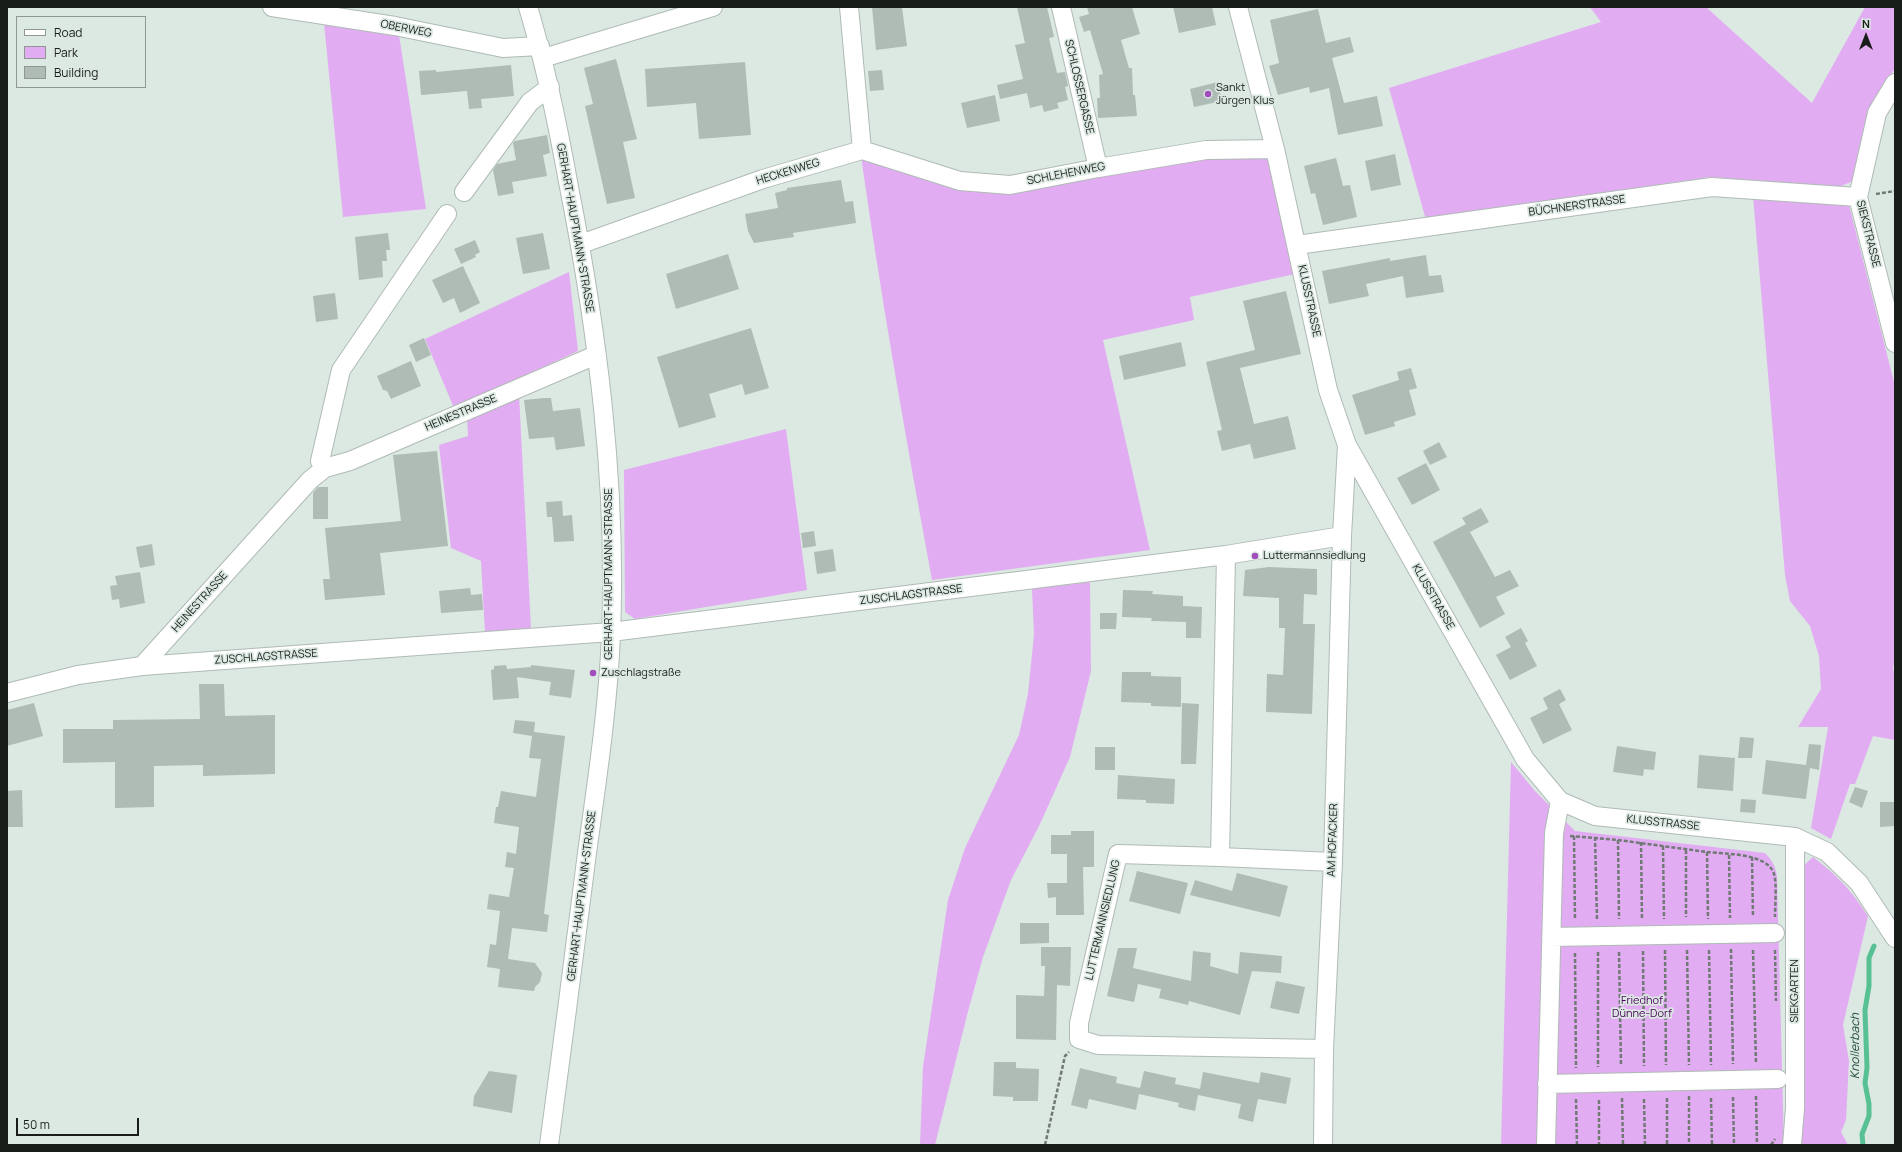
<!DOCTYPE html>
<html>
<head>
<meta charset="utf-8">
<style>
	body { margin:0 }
	#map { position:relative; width:1902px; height:1152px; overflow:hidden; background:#dce8e2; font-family:Manrope,sans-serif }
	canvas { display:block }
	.frame { position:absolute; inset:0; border:8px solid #181d1a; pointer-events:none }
	.legend { position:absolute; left:16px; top:16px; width:130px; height:72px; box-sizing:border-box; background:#dce8e2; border:1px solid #8e9792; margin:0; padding:5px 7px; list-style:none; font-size:12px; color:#181d1a }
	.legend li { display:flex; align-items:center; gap:8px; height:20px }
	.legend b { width:20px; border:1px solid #8e9792 }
	.north { position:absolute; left:1846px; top:16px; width:40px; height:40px; -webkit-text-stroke:3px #dce8e2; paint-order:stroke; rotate:0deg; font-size:11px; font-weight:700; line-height:16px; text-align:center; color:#181d1a }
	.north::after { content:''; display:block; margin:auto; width:14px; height:18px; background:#181d1a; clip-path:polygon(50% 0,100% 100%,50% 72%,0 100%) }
	.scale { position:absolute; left:16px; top:1118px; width:123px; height:18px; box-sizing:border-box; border:2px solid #181d1a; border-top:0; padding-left:5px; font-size:12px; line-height:14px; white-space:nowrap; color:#181d1a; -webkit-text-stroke:3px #dce8e2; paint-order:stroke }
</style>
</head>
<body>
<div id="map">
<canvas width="1902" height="1152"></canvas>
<div class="frame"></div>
<ul class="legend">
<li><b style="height:5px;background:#fff"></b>Road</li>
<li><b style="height:11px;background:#e2acf3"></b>Park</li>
<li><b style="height:11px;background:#afbbb5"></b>Building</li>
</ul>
<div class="north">N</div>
<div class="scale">50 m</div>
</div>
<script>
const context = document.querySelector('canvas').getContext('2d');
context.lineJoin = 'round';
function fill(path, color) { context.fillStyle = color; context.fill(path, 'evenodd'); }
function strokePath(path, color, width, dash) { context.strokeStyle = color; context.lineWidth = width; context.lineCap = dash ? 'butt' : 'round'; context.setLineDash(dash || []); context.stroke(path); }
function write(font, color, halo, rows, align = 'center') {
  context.font = font + ' Manrope,sans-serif'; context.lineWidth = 3.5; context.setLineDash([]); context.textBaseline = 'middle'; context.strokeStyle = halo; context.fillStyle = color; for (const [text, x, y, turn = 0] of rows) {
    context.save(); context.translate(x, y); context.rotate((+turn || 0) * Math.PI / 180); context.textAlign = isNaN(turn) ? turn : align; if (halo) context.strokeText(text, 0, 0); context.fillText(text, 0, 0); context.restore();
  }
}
const green = new Path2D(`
	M1590,7H1706L1812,103L1865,7H1895V68L1869,110L1853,181L1839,187L1710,177L1426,220L1389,88L1601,22Z
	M324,23L399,35L426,209L343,217Z
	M1208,155H1270L1295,274L1190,297L1194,320L1103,340L1150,550L932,580C906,439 881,298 861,156L960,184Z
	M1753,196L1849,205L1895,386V659L1893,667L1895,680V740L1873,736L1855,784H1850L1831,839L1811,828L1828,727H1798L1821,689L1819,656L1810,626L1790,601L1785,575Z
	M569,272L578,351L454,408L425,339Z
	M519,394L531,628L485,632L481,561L451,548L439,445L468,436L467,416Z
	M786,429L807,590L635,619L625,612L624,470Z
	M1090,582L1091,671L1070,757L1040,824L1011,880L983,957L967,1015L935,1145H920L923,1067L948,900L965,848L1019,735L1028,694L1034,634L1032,589Z
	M1511,762L1535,791L1575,831L1765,853C1772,860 1776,867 1777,877L1784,1145H1501Z
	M1813,857C1838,876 1851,890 1868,916L1843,1025L1849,1061L1846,1120L1841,1132L1848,1145H1798L1800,869Z`);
const stream = new Path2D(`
	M1863,1145L1862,1134L1869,1116V1104L1865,1083L1867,1068L1865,1010L1869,986V958L1874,946`);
const building = new Path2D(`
	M872,7H902L907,46L876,50Z
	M1017,7H1047L1054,37L1049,38L1057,73L1065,72L1068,86L1065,87L1068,100L1057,103L1059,108L1044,112L1042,105L1030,108L1027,93L1000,99L997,85L1023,79L1015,45L1025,43Z
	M1087,7H1132L1140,34L1121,40L1129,68H1132L1133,95H1135L1137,116L1098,118L1097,98H1100L1099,75L1103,74L1090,30L1084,32L1079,17L1089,14Z
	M1173,7H1212L1216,25L1179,33Z
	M1318,9L1326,43L1350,37L1354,52L1332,58L1344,103L1377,96L1383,126L1338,135L1329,88L1310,93L1309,87L1278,95L1269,66L1279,63L1270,20Z
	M616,59L637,139L623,142L635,198L607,204L585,106L593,104L584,68Z
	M745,62L751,135L699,139L696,103L647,107L645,69Z
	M511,65L514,96L481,99L482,108L469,109L467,91L421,95L419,71L436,70V72Z
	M882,70L884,90L870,91L868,71Z
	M1218,82L1222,101L1194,107L1190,89Z
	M995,95L1000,121L967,128L961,103Z
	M547,135L550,153L543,155L547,176L512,182L514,193L498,196L493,170L497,164L516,160L513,143L515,141Z
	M1395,154L1401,185L1371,191L1365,161Z
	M1336,158L1343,186L1350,185L1357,217L1323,225L1315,193L1311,194L1304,166Z
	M841,180L845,202L853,201L856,223L793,233L794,237L754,243L748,231L745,214L778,208L775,193L787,190V188Z
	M388,233L390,250H386L387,261H382L383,277L359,280L355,237Z
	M543,233L550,269L523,274L516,238Z
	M475,240L480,252L475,255L476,257L461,264L454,249Z
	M728,254L739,289L676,309L666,274Z
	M1426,255L1429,276L1441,275L1444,292L1406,298L1403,276L1366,284L1369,296L1329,304L1322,271L1390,258V261Z
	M463,266L480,303L460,313L454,298L443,303L432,280Z
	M1286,291L1301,354L1240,368L1254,424L1288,416L1296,449L1254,459L1250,444L1222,451L1217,431L1222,430L1206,362L1255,350L1243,301Z
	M335,293L338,319L316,322L313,296Z
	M751,328L769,388L745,395L742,384L709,394L716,417L679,428L657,357Z
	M424,338L431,355L416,362L409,345Z
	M1181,342L1186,366L1124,380L1119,356Z
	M411,361L421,386L391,399L387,391L383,390L377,376Z
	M1411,368L1417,388L1409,390L1416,415L1394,422L1395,426L1365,435L1352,395L1399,380L1397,372Z
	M544,398H551L553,411L580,408L585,446L556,450L554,437L529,439L524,400Z
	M1439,442L1447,457L1430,465L1423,451Z
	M437,451L448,546L380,553L385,595L325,600L323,579H330L325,528L401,521L393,455Z
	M1426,463L1440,490L1412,505L1397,478Z
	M318,487H328V519H313V493Z
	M562,501L563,516L572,515L574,541L554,542L552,517H547L546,502Z
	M1481,508L1489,522L1470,532L1495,577L1510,570L1519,586L1496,597L1505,614L1480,628L1433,542L1466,524L1462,518Z
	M814,531L816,546L803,548L801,533Z
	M152,544L155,565L140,568L136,547Z
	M833,549L836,571L817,574L814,552Z
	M1269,567L1317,569V595L1304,594L1303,624H1315L1312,714L1266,712L1267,674L1283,675L1285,628H1279V598L1243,596L1245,570Z
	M140,572L145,603L120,608L119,599L112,600L110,586L117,585L115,576Z
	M470,588L471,595L482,594L483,610L441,613L439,591Z
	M1123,590L1153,591L1152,594L1183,596V606L1202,607L1201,638H1186V622L1151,621L1152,618L1122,617Z
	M1100,613H1117L1116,629H1100Z
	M1521,628L1528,641L1525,643L1537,666L1510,680L1496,655L1511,647L1505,637Z
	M506,665L507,669L531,667V665L575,670L571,698L549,695L551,682L517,677L519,698L493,700L491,670L494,669V666Z
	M1122,672H1151V676L1181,677V707L1151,706V703L1121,702Z
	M199,684H224L225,716L275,715V774L203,776V765L154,766V807L115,808V762L63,763V729H113V720L200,719Z
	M1560,689L1566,700L1559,704L1572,730L1543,744L1530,718L1548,709L1543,698Z
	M34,703L43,736L7,746V710Z
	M1182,703L1199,704L1196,764H1181Z
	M515,720L535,722L534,732L565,736L544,914L549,915L547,932L512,928L508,959L535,963L542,973L540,982L535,987L534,991L498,987L500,969L487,967L490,944L496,945L500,911L487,909L489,894L509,897L514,868L505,867L506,860L507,852L516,854L519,827L494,823L496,807H498L501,791L536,797L541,759L529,758L532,736L513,733Z
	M1740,737L1754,738L1752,758H1738Z
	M1809,744L1821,745L1819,770L1810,768L1806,799L1762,794L1766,760L1806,765Z
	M1617,746L1656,752L1654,770L1644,769L1643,776L1613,772Z
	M1095,747H1115V770H1095Z
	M1699,755L1735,758L1733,791L1697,788Z
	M1118,775L1175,779L1174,804L1146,803V800L1117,799Z
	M1855,787L1868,791L1862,808L1849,802Z
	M22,790L23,827H7V791Z
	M1741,799L1756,800L1755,813L1740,812Z
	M1880,802H1895V826L1880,827Z
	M1071,831H1094V867H1083L1084,915H1056V897L1048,898L1047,883H1067V854H1051V835H1071Z
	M1137,871L1188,883L1180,914L1129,901Z
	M1237,873L1288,886L1280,917L1190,895L1195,880L1232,891Z
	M1020,923H1049V943L1020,944Z
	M1041,947H1071L1070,986L1057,985L1056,1040L1016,1039V995L1044,996L1045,966H1041Z
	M1118,948H1137L1133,968L1191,981L1193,951L1211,953L1210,966L1238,974L1240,952L1282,956L1281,973L1252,971L1240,1015L1189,1001L1188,1005L1159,998L1161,989L1138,984L1134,1002L1107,996Z
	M1276,981L1305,987L1299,1014L1270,1008Z
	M994,1062H1016V1068L1039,1069L1038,1101H1013V1097L993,1096Z
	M1080,1068L1117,1077L1116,1083L1140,1088L1144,1071L1176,1078L1175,1084L1200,1089L1203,1072L1259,1083L1261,1072L1291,1078L1286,1104L1258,1099L1253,1122L1238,1118L1241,1104L1198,1095L1195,1111L1178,1107L1179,1103L1139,1094L1136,1110L1089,1099L1087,1109L1071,1105Z
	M489,1071L517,1075L512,1113L473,1106L474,1096Z`);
const path = new Path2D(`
	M1876,194L1895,191
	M1570,836L1618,840L1707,852L1708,919
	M1574,836L1575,920
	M1595,837L1597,919
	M1618,840L1619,919
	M1641,842L1642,920
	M1663,846L1664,919
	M1686,850V917
	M1707,852C1725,854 1768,853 1774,874C1777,882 1775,907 1775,917
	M1729,855L1730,918
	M1752,857L1753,917
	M1731,949L1733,1064
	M1665,950L1666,1065
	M1687,950L1689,1065
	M1709,950L1711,1065
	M1753,950L1756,1063
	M1775,950L1776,1001
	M1643,951L1644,1066
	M1598,952V1067
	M1619,952L1621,1065
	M1575,953L1576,1068
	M1689,1096V1145
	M1756,1096L1757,1145
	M1733,1097L1734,1145
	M1622,1098L1623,1145
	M1667,1098V1145
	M1711,1098L1712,1145
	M1576,1099L1577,1145
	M1644,1099L1645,1145
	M1599,1100V1145
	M1045,1145L1065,1056L1069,1052
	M1771,1145L1775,1139`);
const minor = new Path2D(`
	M272,7L395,26L503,48L540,46
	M528,7C546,66 558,126 569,187C598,334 617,484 611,635C608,708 597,780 587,853C575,950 562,1048 549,1145
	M849,7L862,150
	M1061,7L1098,168
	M1238,7L1275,149L1328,390L1347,445L1525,759L1560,801L1595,816L1795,837L1827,852L1859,883L1895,938
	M543,58L713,7
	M1895,83L1877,113L1858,197L1895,343
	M862,150L960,181L1010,185L1098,168L1206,150L1275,149
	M464,192L530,102L550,87
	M581,244L763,179L862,150
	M1297,245L1712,187L1858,197
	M325,468L320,461L341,370L447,214
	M142,666L310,480L325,468L350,461L596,355
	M7,693L78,675L142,666L611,632L1226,555L1342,536L1347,445
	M1220,857L1226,555
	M1551,937L1775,933
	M1324,1049L1098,1045L1079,1039V1023L1118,854L1220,857L1333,862
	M1547,1084L1778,1079
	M1323,1145L1324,1049L1333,862L1342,536
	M1546,1145L1554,833L1560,801
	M1792,1145L1795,1108V837`);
const markers = [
	[1208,94,4,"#a14dbb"],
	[1255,556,4,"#a14dbb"],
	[593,673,4,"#a14dbb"]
];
const streetNames = [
	["OBERWEG",406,29,11],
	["SCHLOSSERGASSE",1079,87,77],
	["HECKENWEG",788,172,-17],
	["SCHLEHENWEG",1066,174,-11],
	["BÜCHNERSTRASSE",1577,206,-8],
	["GERHART-HAUPTMANN-STRASSE",575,228,80],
	["SIEKSTRASSE",1868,234,76],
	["KLUSSTRASSE",1309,301,78],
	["HEINESTRASSE",461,413,-23],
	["GERHART-HAUPTMANN-STRASSE",609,574,-90],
	["ZUSCHLAGSTRASSE",911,595,-7],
	["KLUSSTRASSE",1433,597,60],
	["HEINESTRASSE",200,602,-48],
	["ZUSCHLAGSTRASSE",266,657,-4],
	["KLUSSTRASSE",1663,823,6],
	["AM HOFACKER",1333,840,-88],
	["GERHART-HAUPTMANN-STRASSE",582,896,-83],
	["LUTTERMANNSIEDLUNG",1103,920,-77],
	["SIEKGARTEN",1795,991,-90]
];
const poiNames = [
	["Sankt",1216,88],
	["Jürgen Klus",1216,101],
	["Luttermannsiedlung",1263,556],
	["Zuschlagstraße",601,673]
];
const parkNames = [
	["Friedhof",1642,1001],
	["Dünne-Dorf",1642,1014]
];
const waterNames = [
	["Knollerbach",1856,1046,-90]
];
fill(green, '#e2acf3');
strokePath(stream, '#58c194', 5);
fill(building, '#afbbb5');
strokePath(minor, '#afbbb4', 20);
strokePath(path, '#707974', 2.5, [4, 2]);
strokePath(minor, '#fff', 18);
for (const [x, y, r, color] of markers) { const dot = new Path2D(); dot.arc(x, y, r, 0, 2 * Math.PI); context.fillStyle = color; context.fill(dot); strokePath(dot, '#dce8e2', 1.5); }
write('11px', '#181d1a', '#dce8e2', streetNames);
write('11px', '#181d1a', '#dce8e2', poiNames, 'left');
write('11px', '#4a005d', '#dce8e2', parkNames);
write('italic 12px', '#1f4b38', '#dce8e2', waterNames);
</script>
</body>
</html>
